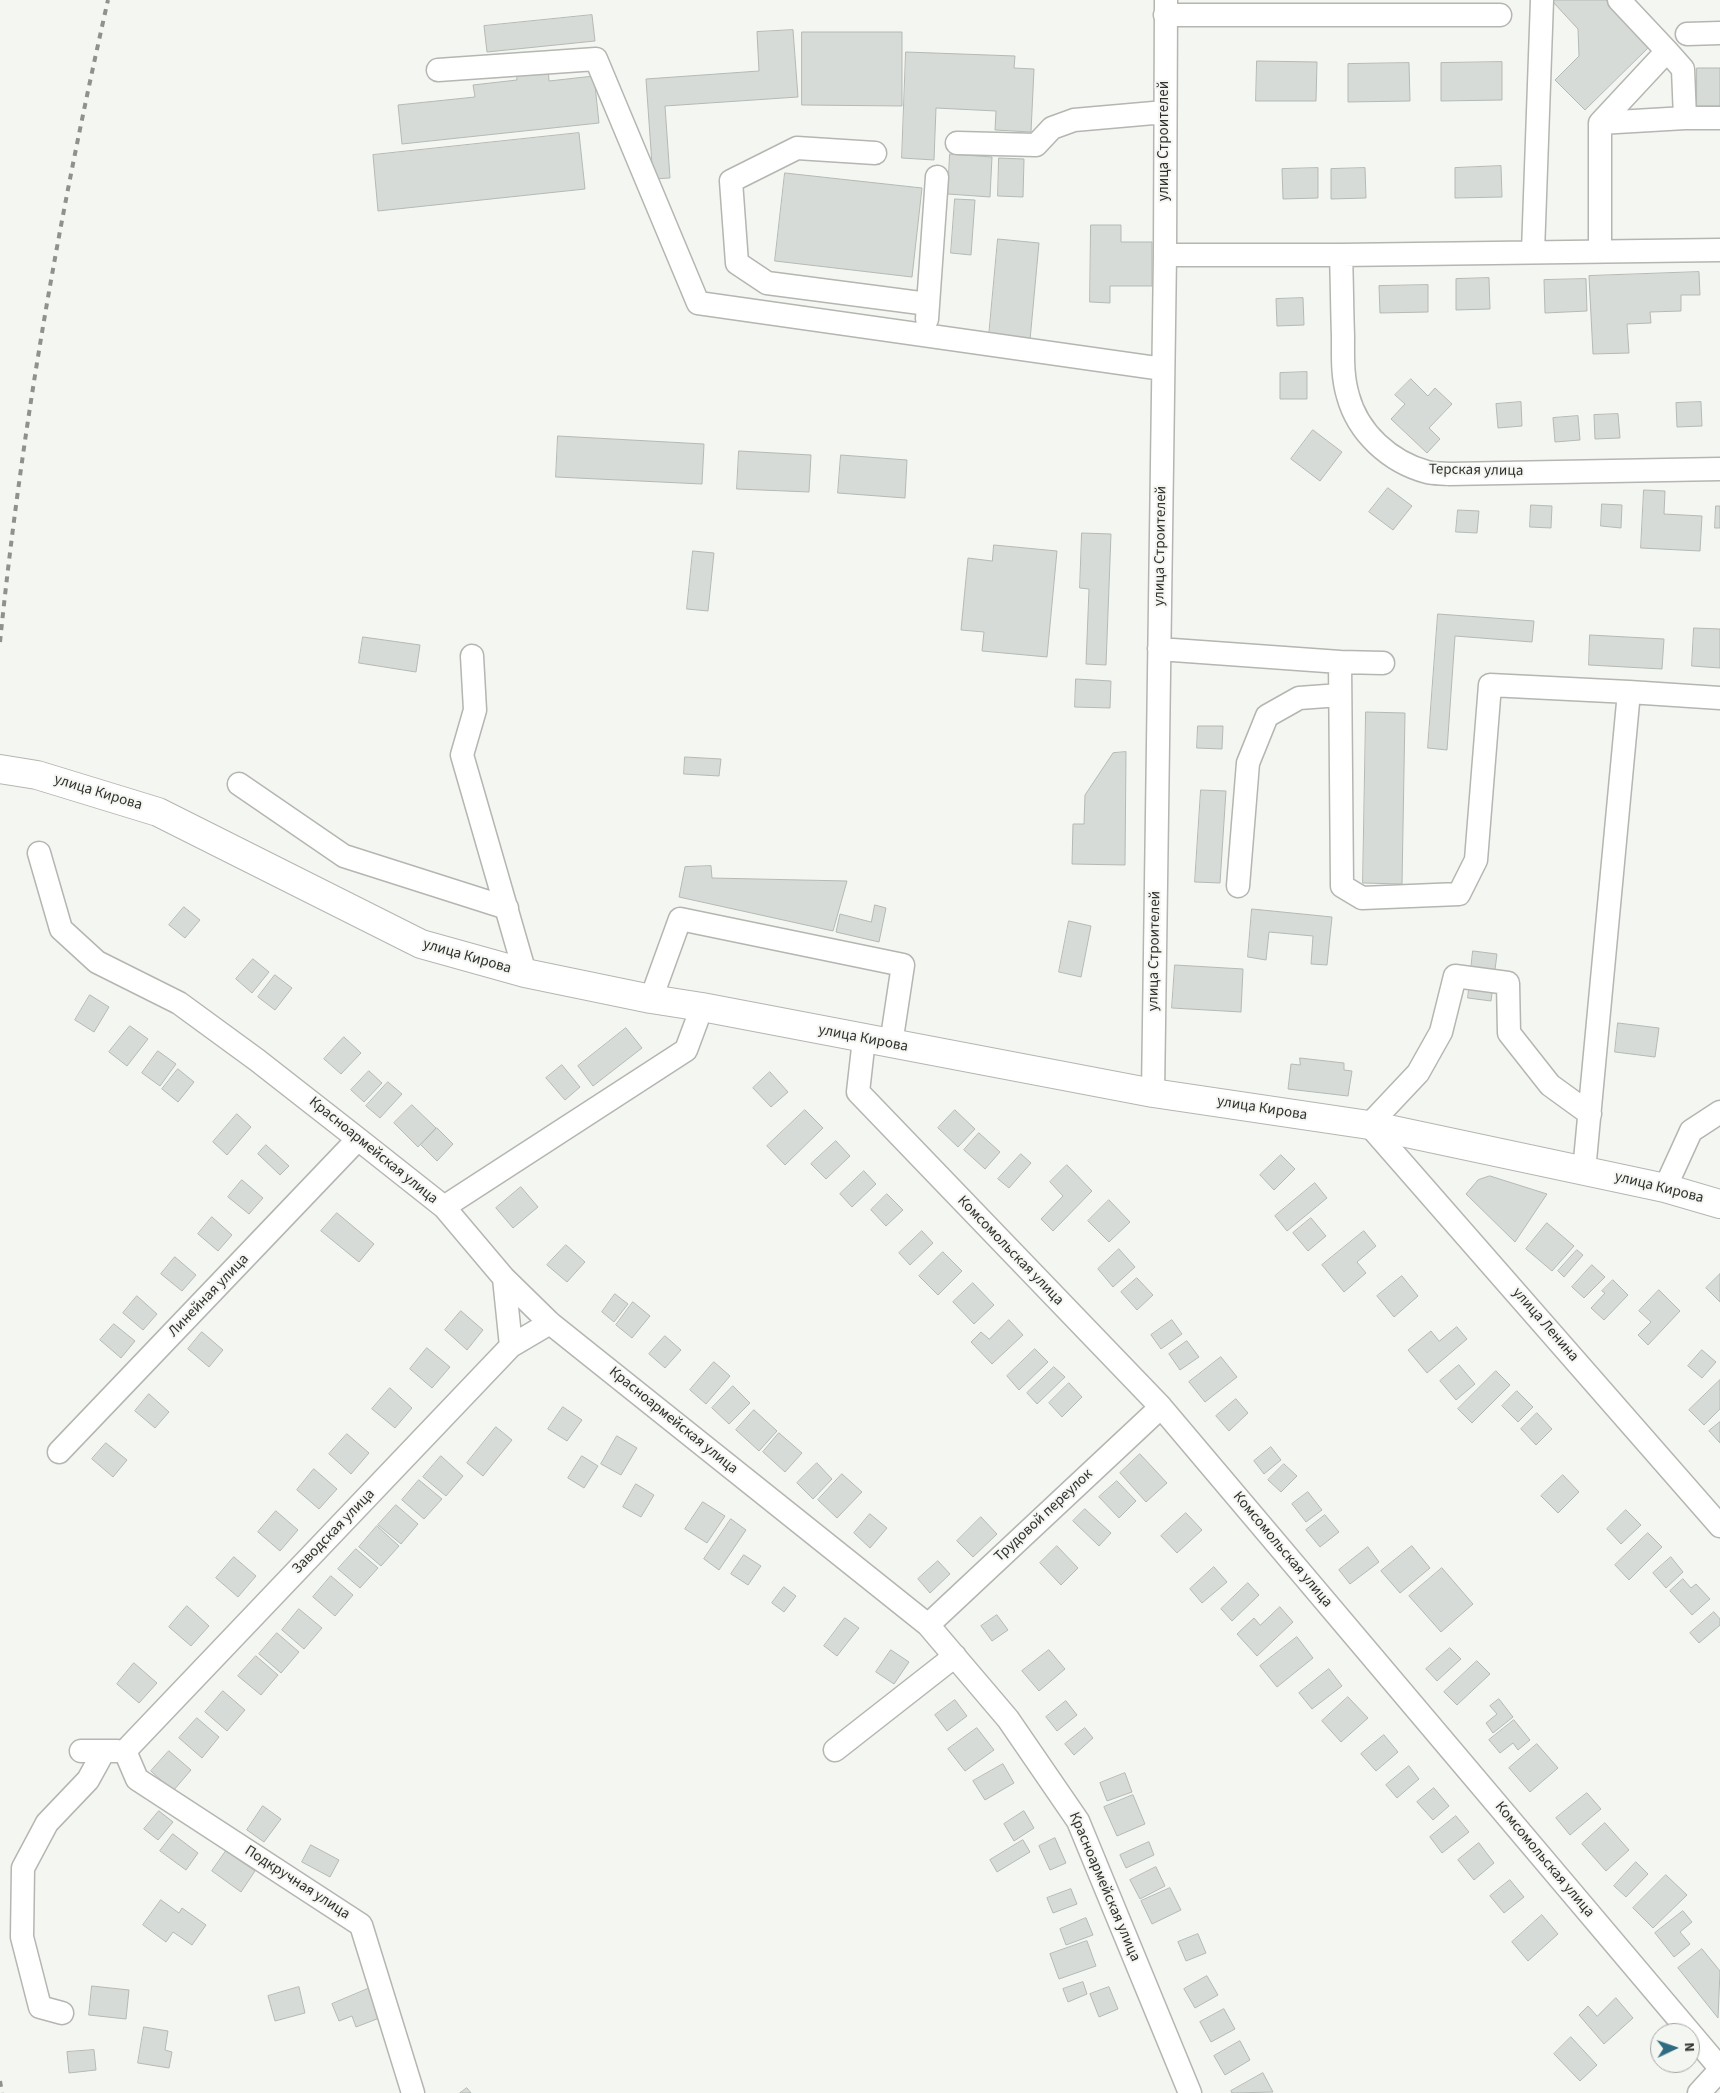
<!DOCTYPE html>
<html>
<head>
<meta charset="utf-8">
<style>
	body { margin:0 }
	#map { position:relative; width:1720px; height:2093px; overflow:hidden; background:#f4f6f1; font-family:"Source Sans 3",sans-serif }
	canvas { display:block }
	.north { position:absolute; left:1650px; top:2023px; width:50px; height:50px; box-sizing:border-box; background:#f4f6f1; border:1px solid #a6a7a3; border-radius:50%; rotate:87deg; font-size:14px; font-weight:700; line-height:20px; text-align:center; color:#30312f }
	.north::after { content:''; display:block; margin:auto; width:18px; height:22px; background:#2f6c82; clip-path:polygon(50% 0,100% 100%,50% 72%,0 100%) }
</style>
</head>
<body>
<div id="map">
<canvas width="1720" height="2093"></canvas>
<div class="north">N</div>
</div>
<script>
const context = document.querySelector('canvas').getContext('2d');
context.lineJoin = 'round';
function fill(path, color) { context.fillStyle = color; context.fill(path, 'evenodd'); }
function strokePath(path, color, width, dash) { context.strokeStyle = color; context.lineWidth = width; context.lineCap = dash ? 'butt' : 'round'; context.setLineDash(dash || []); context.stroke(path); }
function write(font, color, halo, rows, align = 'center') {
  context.font = font + ' "Source Sans 3",sans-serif'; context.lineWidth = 4; context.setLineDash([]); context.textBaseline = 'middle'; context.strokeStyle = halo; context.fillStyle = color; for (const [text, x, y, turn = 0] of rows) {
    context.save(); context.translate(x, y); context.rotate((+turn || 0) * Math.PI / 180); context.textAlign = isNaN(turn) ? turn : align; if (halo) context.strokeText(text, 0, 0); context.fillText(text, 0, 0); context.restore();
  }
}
const building = new Path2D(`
	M1555,0H1606L1650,46L1585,110L1555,80L1579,56L1578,29L1553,2Z
	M592,15L595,41L487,52L484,26Z
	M793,30L798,97L665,106L670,178L653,179L646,79L759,71L757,32Z
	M802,32H902V106L802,105Z
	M906,52L1015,56L1014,68L1034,69L1031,132L995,130L996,111L936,108L934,160L902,158Z
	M1257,61L1317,62L1316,101H1256Z
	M1502,62V100L1441,101V63Z
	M1409,63L1410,101L1348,102V64Z
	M548,65L549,81L594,76L599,123L402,144L398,105L475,97L473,85L517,80L516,68Z
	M1697,68H1720V106H1697Z
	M579,133L585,189L378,211L373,155Z
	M950,154L992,157L990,197L948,194Z
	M999,158L1024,159L1023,197L998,196Z
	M1501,166L1502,197L1455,198V168Z
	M1318,168V198L1283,199L1282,169Z
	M1365,168L1366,198L1331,199V169Z
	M785,173L922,188L912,277L775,261Z
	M955,199L975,200L971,255L951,253Z
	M1091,225H1121V242H1152V286H1110V303L1090,302Z
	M998,239L1039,243L1030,340L989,336Z
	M1699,272L1700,295H1681V311L1650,312L1651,323L1627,324L1629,353L1593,354L1589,276Z
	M1489,278L1490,309L1456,310V279Z
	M1586,279L1587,311L1545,313L1544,280Z
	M1428,285V312L1380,313L1379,286Z
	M1303,298L1304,325L1277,326L1276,299Z
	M1307,372V399H1280V373Z
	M1411,379L1428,396L1435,388L1452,404L1429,428L1440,439L1427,453L1391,419L1405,404L1395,395Z
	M1521,402L1522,426L1498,428L1496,404Z
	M1701,402L1702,426L1677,427L1676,403Z
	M1618,414L1620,438L1595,439L1594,415Z
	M1578,416L1580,440L1555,442L1553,418Z
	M1313,430L1342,452L1320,481L1291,459Z
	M558,436L704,444L702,484L556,477Z
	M739,451L811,455L809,492L737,489Z
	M841,455L907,460L905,498L838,493Z
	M1388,488L1412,506L1393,530L1369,512Z
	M1644,490L1665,491L1664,514L1702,516L1700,551L1641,548Z
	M1602,504L1622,505L1621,528L1601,526Z
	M1531,505L1552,506L1551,528L1530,527Z
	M1716,506H1720V528H1715Z
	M1458,510L1479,511L1477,533L1456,532Z
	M1082,533L1111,534L1106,665L1086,664L1089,589L1080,588Z
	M994,545L1057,551L1047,657L982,651L984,632L961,630L968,558L992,561Z
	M693,551L714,553L708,611L687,609Z
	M1438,614L1534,621L1532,642L1455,636L1447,750L1428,748Z
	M1694,628L1720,629V668L1692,666Z
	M1590,635L1664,639L1662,669L1589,665Z
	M363,637L420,645L416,672L359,663Z
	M1076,679L1111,681L1110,708L1075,707Z
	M1366,712L1405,713L1402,884L1363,883Z
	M1198,726H1223L1222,749L1197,748Z
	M1126,752L1125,865L1072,864L1073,824H1084L1085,795L1113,753Z
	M685,757L721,759L719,776L684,774Z
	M1201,790L1226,791L1220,883L1195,882Z
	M711,866L712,878L847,881L833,931L679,897L685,867Z
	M875,905L886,908L879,942L836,932L840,914L871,922Z
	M184,907L200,920L185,938L169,925Z
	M1252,909L1332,917L1327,965L1311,964L1313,936L1269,932L1266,960L1248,957Z
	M1069,921L1091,926L1081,977L1059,972Z
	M1473,951L1497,954L1491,1001L1468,998Z
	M253,959L269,972L252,993L236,979Z
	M1175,965L1243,969L1241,1012L1172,1008Z
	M275,975L292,988L275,1010L258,997Z
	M90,995L109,1007L94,1032L75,1020Z
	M1618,1023L1659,1028L1655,1057L1615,1052Z
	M130,1026L148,1039L127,1066L109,1052Z
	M626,1028L642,1048L593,1086L578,1066Z
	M344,1037L361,1053L341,1074L324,1059Z
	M158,1051L176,1064L160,1086L142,1073Z
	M1300,1058L1344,1063V1070L1352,1071L1348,1096L1288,1089L1291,1064L1300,1065Z
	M562,1065L580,1087L565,1100L546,1078Z
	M178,1069L194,1082L178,1102L162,1089Z
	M369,1071L382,1083L364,1102L351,1090Z
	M770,1072L788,1092L771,1107L753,1088Z
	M388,1082L402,1094L380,1118L366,1106Z
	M412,1105L436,1128L418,1147L394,1123Z
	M805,1110L823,1128L785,1165L767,1146Z
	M955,1110L975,1129L958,1147L938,1128Z
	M237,1114L251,1127L227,1155L213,1142Z
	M437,1128L453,1144L437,1161L421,1145Z
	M979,1133L1000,1152L985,1169L964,1150Z
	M836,1141L850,1156L826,1179L811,1164Z
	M266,1145L289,1166L280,1175L258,1154Z
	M1021,1154L1031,1163L1009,1188L998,1179Z
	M1281,1155L1295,1169L1274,1190L1260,1175Z
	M1067,1165L1092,1191L1053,1231L1041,1219L1063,1196L1050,1182Z
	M864,1171L876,1184L852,1207L840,1194Z
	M1490,1176L1547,1194L1515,1242L1466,1194L1478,1180Z
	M242,1180L263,1198L249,1214L228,1197Z
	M1315,1183L1327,1198L1287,1231L1275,1216Z
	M521,1187L538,1207L513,1228L496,1208Z
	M887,1194L903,1210L886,1226L871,1210Z
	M1109,1200L1130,1222L1109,1242L1088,1221Z
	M337,1213L374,1244L359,1262L321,1231Z
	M212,1217L232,1235L218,1251L198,1234Z
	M1311,1218L1326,1236L1308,1251L1293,1233Z
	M1547,1223L1574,1246L1552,1271L1526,1249Z
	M922,1231L933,1243L910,1265L899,1253Z
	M1364,1231L1376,1246L1357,1262L1366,1273L1344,1292L1322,1265Z
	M566,1245L585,1262L567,1282L547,1265Z
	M1119,1249L1135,1267L1113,1287L1098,1269Z
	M1577,1250L1583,1255L1564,1277L1558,1271Z
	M943,1252L962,1271L938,1295L919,1276Z
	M175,1257L196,1275L182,1291L161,1274Z
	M1592,1265L1605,1277L1584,1298L1572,1287Z
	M1720,1274V1302L1706,1288Z
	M1402,1276L1418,1296L1394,1317L1377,1296Z
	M1137,1278L1153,1295L1137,1310L1121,1292Z
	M1613,1280L1628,1295L1604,1320L1591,1308L1605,1293L1602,1291Z
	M973,1283L994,1305L974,1324L953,1302Z
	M1659,1290L1680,1311L1648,1345L1638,1335L1651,1322L1639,1311Z
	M615,1294L628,1304L614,1322L602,1312Z
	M137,1296L157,1314L143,1330L123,1313Z
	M633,1302L650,1316L632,1338L616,1325Z
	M461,1311L483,1330L467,1350L445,1330Z
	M1009,1320L1023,1335L992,1364L971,1342L981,1332L989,1339Z
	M1172,1320L1182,1334L1161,1349L1151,1335Z
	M114,1324L135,1341L121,1358L100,1340Z
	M1457,1327L1467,1339L1427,1373L1408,1350L1431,1331L1439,1341Z
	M202,1332L223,1350L209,1367L188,1349Z
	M665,1336L681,1350L665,1368L649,1354Z
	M1187,1341L1199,1357L1180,1370L1169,1354Z
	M427,1348L450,1367L432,1388L410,1369Z
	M1035,1349L1048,1362L1019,1390L1007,1376Z
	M1702,1350L1716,1362L1702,1378L1688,1366Z
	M1221,1357L1237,1377L1205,1402L1189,1382Z
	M714,1362L730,1376L706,1404L690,1390Z
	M1459,1365L1475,1384L1456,1400L1440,1381Z
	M1054,1367L1065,1377L1037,1404L1027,1393Z
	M1496,1371L1510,1385L1472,1423L1458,1409Z
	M1720,1380V1409L1704,1425L1689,1410Z
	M1069,1383L1082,1397L1062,1417L1049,1403Z
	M733,1386L750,1403L729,1424L712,1408Z
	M390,1388L412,1408L395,1428L372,1409Z
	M1517,1391L1533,1407L1518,1422L1502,1406Z
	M149,1394L169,1412L155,1428L135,1411Z
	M1236,1399L1248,1413L1229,1431L1216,1416Z
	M563,1407L582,1420L567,1441L548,1429Z
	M754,1410L777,1431L759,1451L736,1430Z
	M1537,1413L1552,1429L1536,1445L1521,1429Z
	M1720,1422V1443L1709,1431Z
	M496,1427L512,1440L483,1476L467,1463Z
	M779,1433L802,1453L785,1472L763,1452Z
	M347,1434L369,1453L351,1474L329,1454Z
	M617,1436L637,1448L621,1475L601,1464Z
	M106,1443L127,1460L113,1477L92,1459Z
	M1271,1447L1281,1460L1264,1474L1254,1461Z
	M1140,1454L1167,1483L1146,1502L1120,1473Z
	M441,1456L463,1476L446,1496L423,1477Z
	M582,1456L598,1466L584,1488L568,1478Z
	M817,1463L832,1479L813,1499L797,1483Z
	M1284,1464L1297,1476L1281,1492L1268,1480Z
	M314,1469L337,1489L319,1509L297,1490Z
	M842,1474L862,1492L837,1518L818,1500Z
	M1563,1475L1579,1492L1558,1513L1541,1496Z
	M419,1480L442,1499L424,1519L402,1500Z
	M1117,1481L1136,1501L1119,1518L1099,1497Z
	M636,1484L654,1495L641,1517L623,1507Z
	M1308,1492L1322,1510L1306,1522L1292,1504Z
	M703,1502L725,1516L707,1543L685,1529Z
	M396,1505L418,1524L401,1544L378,1525Z
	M1085,1509L1111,1533L1099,1546L1073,1521Z
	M1626,1510L1641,1525L1621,1544L1607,1529Z
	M276,1511L298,1530L280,1551L258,1532Z
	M1186,1513L1202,1530L1177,1553L1161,1536Z
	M870,1514L887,1528L870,1548L854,1533Z
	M1325,1515L1339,1532L1320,1547L1306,1530Z
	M981,1517L997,1534L973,1557L957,1541Z
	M731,1519L746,1530L719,1570L704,1559Z
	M377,1526L399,1546L381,1566L359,1547Z
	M1648,1533L1662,1547L1629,1580L1615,1565Z
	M1057,1546L1078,1568L1061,1585L1040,1563Z
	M1412,1546L1430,1568L1400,1593L1381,1571Z
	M1368,1547L1379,1562L1350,1584L1339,1570Z
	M356,1549L378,1568L360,1588L338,1569Z
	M744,1555L761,1566L748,1585L731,1574Z
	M234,1557L256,1576L238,1597L216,1578Z
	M1671,1557L1683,1572L1666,1588L1653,1573Z
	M938,1561L950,1574L930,1593L918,1579Z
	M1214,1567L1227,1582L1202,1603L1190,1589Z
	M1442,1568L1473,1604L1441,1632L1409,1596Z
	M331,1576L353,1595L335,1616L313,1597Z
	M1683,1579L1691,1588L1696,1584L1710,1599L1692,1615L1670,1591Z
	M1248,1583L1259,1595L1232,1621L1221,1609Z
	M784,1587L796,1596L784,1612L772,1603Z
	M187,1606L209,1626L191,1646L169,1627Z
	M1280,1607L1293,1622L1257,1656L1237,1634L1254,1618L1260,1625Z
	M299,1609L322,1628L304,1649L282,1630Z
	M1714,1612L1720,1619V1625L1699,1643L1690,1633Z
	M997,1615L1008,1630L992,1641L981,1626Z
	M845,1618L859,1628L837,1656L824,1646Z
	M277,1633L299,1652L281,1673L259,1654Z
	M1297,1637L1313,1658L1277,1687L1260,1666Z
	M1450,1648L1461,1659L1437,1681L1426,1669Z
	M891,1650L909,1662L894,1684L876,1672Z
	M1049,1650L1065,1669L1039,1691L1022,1671Z
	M256,1656L278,1675L261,1695L238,1676Z
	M1477,1661L1490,1674L1457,1705L1444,1692Z
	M134,1663L157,1683L139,1703L117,1684Z
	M1329,1669L1342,1686L1312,1709L1299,1693Z
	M223,1691L245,1710L227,1731L205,1712Z
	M1348,1697L1368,1718L1341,1742L1322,1721Z
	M1499,1699L1513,1717L1493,1733L1486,1723L1497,1714L1490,1706Z
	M955,1700L967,1716L947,1731L935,1715Z
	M1066,1701L1077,1715L1057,1731L1046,1717Z
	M197,1718L219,1737L202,1758L179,1738Z
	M1514,1720L1530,1740L1518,1750L1513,1743L1500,1753L1489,1740Z
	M977,1728L994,1750L965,1771L948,1749Z
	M1085,1728L1093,1738L1074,1755L1065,1744Z
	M1384,1735L1398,1752L1376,1771L1361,1754Z
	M1537,1744L1558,1768L1530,1792L1509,1768Z
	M169,1751L191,1770L173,1791L151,1771Z
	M1003,1764L1014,1783L985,1800L973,1781Z
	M1409,1766L1419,1779L1397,1798L1386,1785Z
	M1125,1773L1132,1792L1107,1801L1100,1783Z
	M1434,1788L1449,1806L1433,1820L1417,1802Z
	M1587,1793L1601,1809L1570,1835L1556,1818Z
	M1133,1795L1145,1824L1117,1836L1104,1807Z
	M263,1806L281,1819L264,1842L247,1830Z
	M159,1811L173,1822L158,1840L144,1829Z
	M1024,1811L1034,1828L1014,1841L1004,1824Z
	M1456,1816L1469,1832L1442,1853L1430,1837Z
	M1605,1823L1629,1850L1606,1871L1582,1844Z
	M173,1834L198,1853L186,1870L160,1851Z
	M1055,1838L1066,1863L1050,1870L1039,1846Z
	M1023,1840L1030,1852L997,1872L990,1860Z
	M1149,1842L1154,1855L1126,1868L1120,1855Z
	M1479,1843L1494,1863L1474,1880L1458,1860Z
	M311,1845L339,1860L330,1877L302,1862Z
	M226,1851L255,1871L241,1892L212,1871Z
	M1636,1862L1648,1874L1626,1897L1614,1886Z
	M1156,1867L1165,1886L1140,1899L1130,1880Z
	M1666,1875L1687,1895L1653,1928L1633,1908Z
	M1510,1880L1524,1897L1504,1913L1490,1896Z
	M1170,1888L1181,1910L1152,1924L1141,1901Z
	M1071,1889L1077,1904L1053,1913L1047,1898Z
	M161,1900L179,1913L182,1908L206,1925L192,1945L173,1932L166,1942L143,1925Z
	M1683,1911L1692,1922L1680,1932L1690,1944L1674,1957L1655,1933Z
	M1542,1915L1558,1934L1528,1961L1512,1942Z
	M1086,1918L1093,1935L1066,1945L1060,1929Z
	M1198,1934L1206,1953L1186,1961L1178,1942Z
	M1087,1941L1096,1966L1059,1979L1050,1954Z
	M1702,1949L1720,1971L1718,2018L1678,1968Z
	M1207,1976L1218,1995L1195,2008L1184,1989Z
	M1083,1982L1087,1994L1068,2002L1063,1989Z
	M92,1986L129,1990L126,2019L89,2015Z
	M299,1987L305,2013L275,2021L268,1996Z
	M1109,1987L1118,2009L1099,2017L1090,1994Z
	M370,1988L382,2017L356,2027L352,2016L339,2021L332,2004Z
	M1616,1998L1633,2018L1604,2044L1579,2015L1588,2006L1597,2016Z
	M1224,2009L1235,2029L1211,2042L1200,2022Z
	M144,2027L168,2031L165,2050L172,2052L169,2068L138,2063Z
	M1571,2037L1597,2065L1580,2081L1554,2054Z
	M1240,2041L1250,2060L1225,2075L1214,2056Z
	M94,2050L96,2070L69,2073L67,2052Z
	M1263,2073L1273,2092L1232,2093L1231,2091Z
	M467,2088L471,2093H460Z`);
const minor = new Path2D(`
	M1165,15H1500
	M1687,34L1720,33
	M1667,51L1683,69L1685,118H1720
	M438,70L596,59L698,303L1163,369
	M1600,123L1685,118
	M957,143L1036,145L1052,128L1074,120L1165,112
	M875,153L797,148L731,181L737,263L767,283L928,304
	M1600,251V123L1667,51L1619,0
	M1533,252L1542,0
	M1165,255H1341L1720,250
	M1341,255C1342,282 1342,309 1343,336C1343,356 1342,376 1348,396C1358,433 1390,462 1427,472C1434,474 1442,473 1449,474L1720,469
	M927,319L937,177
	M1159,649L1340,662
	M472,656L475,710L462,755L525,973
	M1383,663L1340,662L1342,886L1362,898L1459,894L1476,860L1490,685L1629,692
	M239,784L344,856L507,908
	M39,853L61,929L97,962L179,1003L257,1060L358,1139L444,1207L504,1278L550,1323L928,1625L1008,1719L1078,1821L1190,2093
	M1238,886L1248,763L1267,716L1299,698L1340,695
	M651,999L680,919L903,965L891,1044
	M864,1039L858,1092L1161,1407L1720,2068
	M1153,1093L1165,255L1166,0
	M1590,1114L1550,1085L1509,1033L1508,983L1455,976L1441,1032L1418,1073L1369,1125L1720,1526
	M1584,1171L1629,692L1720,698
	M1665,1188L1691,1131L1720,1112
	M444,1207L686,1050L702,1007
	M504,1278L511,1346
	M59,1452L358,1139
	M928,1625L1161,1407
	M835,1750L955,1656
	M81,1751H117
	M125,1751L511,1346L550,1323
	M125,1751L137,1779L361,1925L413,2093
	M62,2013L40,2007L22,1937L23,1868L47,1823L88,1780L104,1751
	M1699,2093L1720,2070`);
const major = new Path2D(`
	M0,769L37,775L158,812L421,944L525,973L651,999L702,1007L1153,1093L1369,1125L1665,1188L1720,1204`);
const rail = new Path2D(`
	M0,642C22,426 60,211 108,0
	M0,2081L2,2093`);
const streetNames = [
	["улица Строителей",1165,141,-90],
	["Терская улица",1476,471,1],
	["улица Строителей",1161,546,-89],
	["улица Кирова",98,793,17],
	["улица Строителей",1155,951,-89],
	["улица Кирова",467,957,16],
	["улица Кирова",863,1039,11],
	["улица Кирова",1262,1109,9],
	["Красноармейская улица",373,1151,39],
	["улица Кирова",1659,1188,14],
	["Комсомольская улица",1010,1251,46],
	["Линейная улица",209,1296,-46],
	["улица Ленина",1545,1325,49],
	["Красноармейская улица",673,1421,39],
	["Трудовой переулок",1044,1516,-43],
	["Заводская улица",334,1532,-46],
	["Комсомольская улица",1282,1550,50],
	["Комсомольская улица",1544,1860,50],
	["Подкручная улица",297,1883,33],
	["Красноармейская улица",1104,1887,67]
];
fill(building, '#d7dbd7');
strokePath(building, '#b5b9b5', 1);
strokePath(minor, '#b4b6b1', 25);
strokePath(major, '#b4b6b1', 30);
strokePath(minor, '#fff', 22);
strokePath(major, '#fff', 28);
strokePath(rail, '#8f918d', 4, [6, 6]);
write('15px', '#30312f', '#f4f6f1', streetNames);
</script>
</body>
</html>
